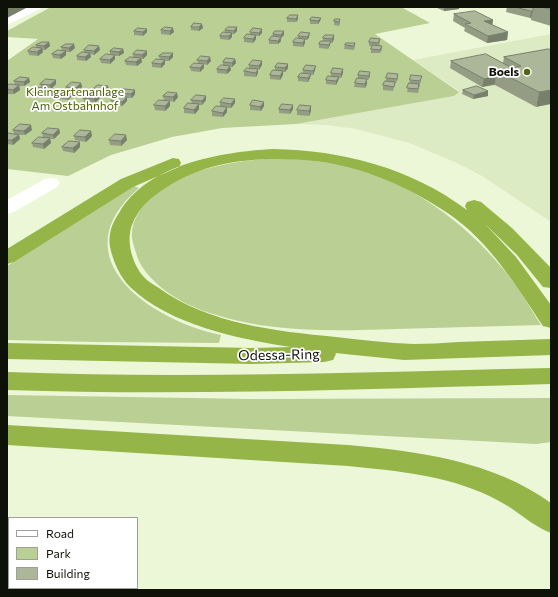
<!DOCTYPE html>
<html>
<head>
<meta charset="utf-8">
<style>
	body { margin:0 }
	#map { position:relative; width:558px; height:597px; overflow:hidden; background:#ecf7d8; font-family:Commissioner,sans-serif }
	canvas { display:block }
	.frame { position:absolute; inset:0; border:8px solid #0e1107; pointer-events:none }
	.legend { position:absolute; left:8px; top:517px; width:130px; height:72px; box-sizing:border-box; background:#fff; border:1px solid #9fa09c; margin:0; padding:5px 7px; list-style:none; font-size:12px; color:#0e1107 }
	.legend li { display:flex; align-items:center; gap:8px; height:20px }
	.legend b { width:20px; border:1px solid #9fa09c }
</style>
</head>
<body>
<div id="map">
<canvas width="558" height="597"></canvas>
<div class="frame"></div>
<ul class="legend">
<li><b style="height:5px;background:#fff"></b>Road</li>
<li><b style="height:11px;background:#bacf94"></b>Park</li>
<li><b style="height:11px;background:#acb79a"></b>Building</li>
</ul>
</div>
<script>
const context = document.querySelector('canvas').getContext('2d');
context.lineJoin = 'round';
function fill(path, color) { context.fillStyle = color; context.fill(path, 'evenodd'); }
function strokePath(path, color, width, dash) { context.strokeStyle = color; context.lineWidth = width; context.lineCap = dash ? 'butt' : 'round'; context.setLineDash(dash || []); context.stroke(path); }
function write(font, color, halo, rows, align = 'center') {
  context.font = font + ' Commissioner,sans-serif'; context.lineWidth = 3.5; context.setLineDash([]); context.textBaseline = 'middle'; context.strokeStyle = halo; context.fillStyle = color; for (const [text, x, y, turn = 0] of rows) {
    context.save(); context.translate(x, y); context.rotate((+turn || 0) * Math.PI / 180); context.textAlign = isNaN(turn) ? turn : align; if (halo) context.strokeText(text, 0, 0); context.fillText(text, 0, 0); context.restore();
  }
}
const built = new Path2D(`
	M551,34V222L482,176L457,163L409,143L356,129L326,125L296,124L454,96L459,91L413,60Z`);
const green = new Path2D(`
	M51,7H401L430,23L375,34L459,92L454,96L296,124L222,128L172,137L111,155L68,176L7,169V61L38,39L7,37V31Z
	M281,158C302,160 323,161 344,165C406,179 464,221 504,270C518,287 529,306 541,325C493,326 444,328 395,329C334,331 272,333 213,314C185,306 150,286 138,259C136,252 133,245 132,238C131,230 134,220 138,214C164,170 234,160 281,158Z
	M134,186L139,188C58,257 151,321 221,335L219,343L94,342L7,340V266Z
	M7,395L252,399L551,398V442L536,444L7,416Z`);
const minor = new Path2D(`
	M27,7H42L40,9L7,25V17Z
	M51,178L57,179L60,183L57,187L14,212L7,214V200L45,179Z`);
const highway = new Path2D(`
	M273,149C342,150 411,168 467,210L465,206L467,202L474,200L481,202L512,228L551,268V288L543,287L517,255L485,224L516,257L551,305V328L543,326C516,286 490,242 449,214C409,187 362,166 314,161C264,156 210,159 167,187C151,197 139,207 132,225C126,241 132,263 143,276C147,281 153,284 159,288C209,324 275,331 336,337C362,340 388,343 414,344C428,344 443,343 458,342C489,341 520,340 551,339V355L404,360L335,353L336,354L333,360L324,362L252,364L7,359V343L252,348L291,347C238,339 170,325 130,287C120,277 113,261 110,247C108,234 112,223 119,213C147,164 221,152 273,149Z
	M173,158L179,159L181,163L179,167L133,187L14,262L7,264V249L121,179Z
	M551,368V384C370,389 188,396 7,390V372C188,379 370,372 551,368Z
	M7,425L348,445C418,451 493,461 551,503V533C532,526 517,510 499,501C454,476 399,471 348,466L7,445Z`);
const wall = new Path2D(`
	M435,7H459V9L444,11Z
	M507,7H551V26L531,20V18H530L506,12Z
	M454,14L493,20L492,25L508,32L507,40L487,43L464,31L465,28L453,21Z
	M287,18L298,19L296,22H287Z
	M321,18L320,21L318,24H310V20Z
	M340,19V23L339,26L334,25V21Z
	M191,27L203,28L199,31L191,30Z
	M237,27V31L234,34H232V37L229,40L220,39V36L225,32V30Z
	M161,30L174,32L170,35L161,34Z
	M134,31L147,32L143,36L134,35Z
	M284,31V35L281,38V41L278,44H269V40L273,36V34Z
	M250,32L262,33L259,36H256V39L253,43L244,42V38L250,35Z
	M334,35V39L332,43L330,42V45L328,49L319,48V44L323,41V38Z
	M298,36L309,37L307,40H305V43L303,47L293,46V42L298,39Z
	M380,39V43L379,46H382V50L380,53H371V49L372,46H369V42Z
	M49,42L50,46L45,50H42L43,52L38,56L29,55L28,51L37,48L36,45Z
	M355,43V47L354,50L344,49L345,45Z
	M61,47L75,48L70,52H66V55L61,59L53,58L52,54L62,50Z
	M123,49L124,53L119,56H115V59L110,64L101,63L100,59L110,55V51Z
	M549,49L536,107L495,85L482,87L450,68L451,61L503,63L504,57Z
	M84,50H100L94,55L90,54L91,57L86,61L77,60V56L84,52Z
	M133,54L147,55L143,59H141L142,62L137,66L126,65L125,61L133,57Z
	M159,56L173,57L169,61H165V64L161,68L152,67V63L160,60Z
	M235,59L236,63L232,67H230L231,70L227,74L217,73V69L223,66V62Z
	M197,60L211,61L207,65L204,64V68L200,72L191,71L190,67L198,63Z
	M262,61V65L258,70V73L256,77L244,76V71L249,68V65Z
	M288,64V68L285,72H283V75L280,80L270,79V75L275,71V67Z
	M343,69V73L341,78H339L338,81L336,85L326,84V80L331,76V73Z
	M303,70H315L313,75H311L310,78L308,82L298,81V77L303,73Z
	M398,74V79L396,83H395L393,91L383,90V85L386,81V78Z
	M358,75L370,76L368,80H367V84L365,88L354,87L355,83L358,79Z
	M29,78L30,82L24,86H19L20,90L14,94H7V86L15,85L14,81Z
	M56,80V84L51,89L45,88L46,92L40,97L30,96V92L41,88L40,84Z
	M410,80H421L418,93L407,92Z
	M81,83L82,87L77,92L73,91V95L68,100L58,99L57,95L67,91L66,87Z
	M108,86L109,90L104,94H100V98L95,103L84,102L83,98L94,93L93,89Z
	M135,90V94L132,98H127V101L122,106L112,105L111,100L120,96L119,93Z
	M463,90L488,91V96L473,99L462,94Z
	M163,96L178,97L174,102L170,101V106L165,111L155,110L154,105L164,101Z
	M235,99V103L231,108H227V112L223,117L212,116V111L220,107V102Z
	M191,100H206L202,105H199V109L195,114L184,113V108L192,104Z
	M250,105L264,106L261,111L250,110Z
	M293,105V109L290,114L279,113V109Z
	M297,110L311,111L309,116L297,115Z
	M59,129L60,133L54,139H50L51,143L44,149L33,147L32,143L43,137L42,133Z
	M13,130H32L25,135H19L20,139L13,145L7,144V134H14Z
	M91,131L92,136L86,142L75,140L74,136Z
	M109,140H127L121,146L110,145Z
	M62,147H80L74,153L63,151Z`);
const shadedWall = new Path2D(`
	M7,7H28L7,18Z
	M444,7H459V9L444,11Z
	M531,11H533L531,18H530Z
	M298,15V19L296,22V19Z
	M321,18L320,21L318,24V21Z
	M493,20L492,27L484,21Z
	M202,24L203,28L199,31V27Z
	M237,27V31L234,34V31Z
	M173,28L174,32L170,35V31Z
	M147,29V32L143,36V32Z
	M262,29V33L259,36V33Z
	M284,31V35L281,38V35Z
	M508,32L507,40L487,43L488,36Z
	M232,33V37L229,40V36Z
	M310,33L309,37L307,40V37Z
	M256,35V39L253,43V39Z
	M334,35V39L332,43V39Z
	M281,37V41L278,44V41Z
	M305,39V43L303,47V43Z
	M331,41L330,45L328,49L329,45Z
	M49,42L50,46L45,50L44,46Z
	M74,44L75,48L70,52L69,48Z
	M99,46L100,50L94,55V51Z
	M42,48L43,52L38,56L37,52Z
	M123,49L124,53L119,56V52Z
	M66,51V55L61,59L60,55Z
	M147,51V55L143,59L142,55Z
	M90,53L91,57L86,61L85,57Z
	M173,53V57L169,61V57Z
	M115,55V59L110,64V60Z
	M210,57L211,61L207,65V61Z
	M141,58L142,62L137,66L136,62Z
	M235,59L236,63L232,67V63Z
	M165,60V64L161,68V64Z
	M262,61V65L259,70V66Z
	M204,64V68L200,72V68Z
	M288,64V68L285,72V68Z
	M230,66L231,70L227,74V70Z
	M316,66L315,70L313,75V71Z
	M258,69V73L256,77V73Z
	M343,69V73L341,78V74Z
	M283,71V75L280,80V76Z
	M370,72V76L368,80Z
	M311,74L310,78L308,82V78Z
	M496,76L495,84L482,87L484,79Z
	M339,77L338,81L336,85V81Z
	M29,78L30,82L24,86V82Z
	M367,79V84L365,88V84Z
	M56,80V84L51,89L50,85Z
	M81,83L82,87L77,92L76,88Z
	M19,85L20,90L14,94L13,90Z
	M108,86L109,90L104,94L103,90Z
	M45,88L46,92L40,97V93Z
	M135,90V94L132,98L131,94Z
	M551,90V104L536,107L539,92Z
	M73,91V95L68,100L67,96Z
	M488,91V96L473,99L474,95Z
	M177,93L178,97L174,102L173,97Z
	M100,94V98L95,103L94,99Z
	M206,96V100L202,105V101Z
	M127,97V101L122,106V102Z
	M235,99V103L231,108V104Z
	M170,101V106L165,111V106Z
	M264,102V106L261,111L260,107Z
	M199,104V109L195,114L194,110Z
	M293,105V109L290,114V110Z
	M311,106V111L309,116V111Z
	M227,107V112L223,117V113Z
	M31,125L32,130L25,135L24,131Z
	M59,129L60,133L54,139L53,135Z
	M91,131L92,136L86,142L85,137Z
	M19,135L20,139L13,145L12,140Z
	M126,135L127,140L121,146V141Z
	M50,138L51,143L44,149L43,144Z
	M80,142V147L74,153L73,148Z`);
const building = new Path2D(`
	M515,7H533V11H531Z
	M542,7H551V9Z
	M475,11L493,20L484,21L508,32L488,36L465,24L471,23L454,14Z
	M290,15H298L296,19L287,18Z
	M312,17L321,18L318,21L310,20Z
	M335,19H340L339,22L334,21Z
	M194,23L202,24L199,27H191Z
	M165,27L173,28L170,31L161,30Z
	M228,27H237L234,31L225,30Z
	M138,28L147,29L143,32L134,31Z
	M253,28L262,29L259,33L250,32Z
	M275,31H284L281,35L273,34Z
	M223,32L232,33L229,36H220Z
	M301,32L310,33L307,37L298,36Z
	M247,34L256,35L253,39L244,38Z
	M325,35H334L332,39L323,38Z
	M272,36L281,37L278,41L269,40Z
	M296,38L305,39L303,43L293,42Z
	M371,38L380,39L378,43L369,42Z
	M321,41H331L329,45L319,44Z
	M42,42H49L44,46L36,45Z
	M346,43H355L354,46L345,45Z
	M66,44H74L69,48L61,47Z
	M89,45L99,46L94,51L84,50Z
	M373,45L382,46L380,50L371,49Z
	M33,47L42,48L37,52L28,51Z
	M114,48L123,49L119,52L110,51Z
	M549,49L551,50V90L539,92L497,71L521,66L504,57Z
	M58,50L66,51L60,55L52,54Z
	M137,50L147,51L142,55L133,54Z
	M82,52L90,53L85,57L77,56Z
	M163,53H173L169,57L159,56Z
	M106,54L115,55L110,60L100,59Z
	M486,54L512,68L497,71L496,76L484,79L451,61Z
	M201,56L210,57L207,61L197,60Z
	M130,57L141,58L136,62L125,61Z
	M226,58L235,59L232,63L223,62Z
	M156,59L165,60L161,64L152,63Z
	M253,60L262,61L259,66L249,65Z
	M194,63L204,64L200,68L190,67Z
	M278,63L288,64L285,68L275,67Z
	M221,65L230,66L227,70L217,69Z
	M306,65L316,66L313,71L303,70Z
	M247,68L258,69L256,73L244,71Z
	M333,68L343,69L341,74L331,73Z
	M273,70L283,71L280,76L270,75Z
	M360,71L370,72L369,76L358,75Z
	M301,73L311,74L308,78L298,77Z
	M388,73L398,74L397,79L386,78Z
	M411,75L422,76L420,81L410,80Z
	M328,76L339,77L336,81L326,80Z
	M20,77L29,78L24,82L14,81Z
	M357,78L367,79L365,84L355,83Z
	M46,79L56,80L50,85L40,84Z
	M385,81L395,82L394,87L383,85Z
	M72,82L81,83L76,88L66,87Z
	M409,83L419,84L418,89L407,88Z
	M10,84L19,85L13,90L7,89V86Z
	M98,85L108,86L103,90L93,89Z
	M477,86L488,91L474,95L463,90Z
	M36,87L45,88L40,93L30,92Z
	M123,89L135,90L131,94L119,93Z
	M63,90L73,91L67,96L57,95Z
	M168,92L177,93L173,97L163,96Z
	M89,93L100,94L94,99L83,98Z
	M196,95L206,96L202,101L191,100Z
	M116,96L127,97L122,102L111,100Z
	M224,98L235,99L231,104L220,102Z
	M159,100L170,101L165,106L154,105Z
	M253,100L264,102L260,107L250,105Z
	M188,103L199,104L194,110L184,108Z
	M282,104L293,105L290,110L279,109Z
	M300,105L311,106L309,111L297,110Z
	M216,106L227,107L223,113L212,111Z
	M20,124L31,125L24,131L13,130Z
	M48,128L59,129L53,135L42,133Z
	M80,130L91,131L85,137L74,136Z
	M8,133L19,135L12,140H7V134Z
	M115,134L126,135L121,141L109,140Z
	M39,137L50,138L43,144L32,143Z
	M69,141L80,142L73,148L62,147Z`);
const markers = [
	[527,72,4,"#506512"]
];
const farPoinames = [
	["Boels",519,72]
];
const farParknames = [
	["Kleingartenanlage",75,92],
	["Am Ostbahnhof",75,106]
];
const streetNames = [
	["Odessa-Ring",279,355,-1]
];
fill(built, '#ddebc5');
fill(green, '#bacf94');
fill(minor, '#fff');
fill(highway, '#95b548');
fill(wall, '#949d84');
fill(shadedWall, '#78806c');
fill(building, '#acb79a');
strokePath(building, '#78806c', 1);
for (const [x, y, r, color] of markers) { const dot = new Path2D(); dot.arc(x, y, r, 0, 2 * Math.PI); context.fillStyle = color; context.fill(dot); strokePath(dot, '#fff', 1.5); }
write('bold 12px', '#0e1107', '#fff', farPoinames, 'right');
write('12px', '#4b6100', '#fff', farParknames);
write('14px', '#0e1107', '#fff', streetNames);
</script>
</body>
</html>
